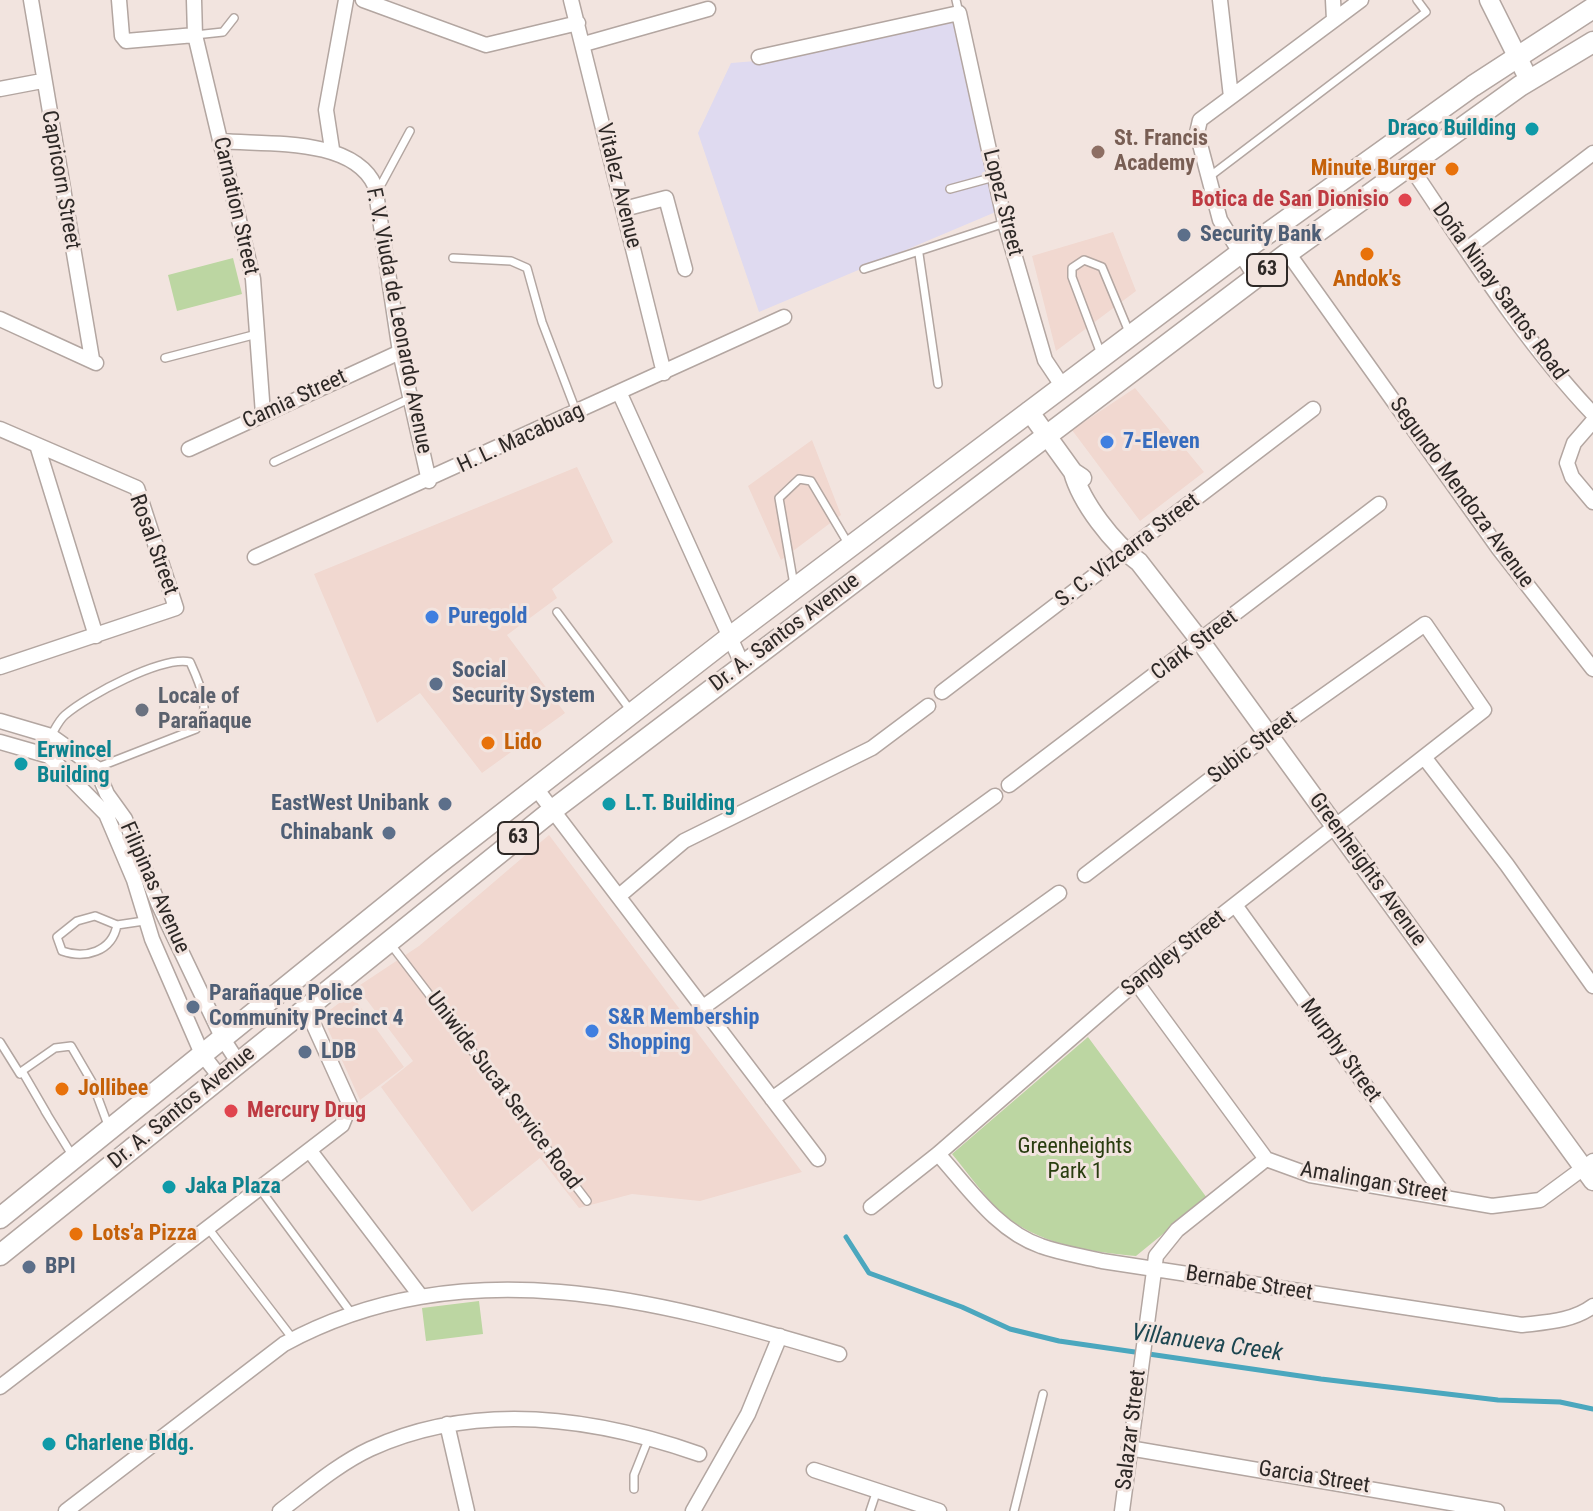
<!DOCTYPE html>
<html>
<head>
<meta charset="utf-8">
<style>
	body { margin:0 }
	canvas { display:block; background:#f2e4df }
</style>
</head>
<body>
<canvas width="1593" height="1511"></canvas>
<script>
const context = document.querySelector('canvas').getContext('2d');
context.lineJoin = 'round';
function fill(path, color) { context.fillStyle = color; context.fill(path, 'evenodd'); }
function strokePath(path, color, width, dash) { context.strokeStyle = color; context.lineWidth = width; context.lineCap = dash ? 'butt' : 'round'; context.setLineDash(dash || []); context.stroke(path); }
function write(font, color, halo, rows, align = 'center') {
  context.font = font + ' "Roboto Condensed",sans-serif'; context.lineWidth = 6; context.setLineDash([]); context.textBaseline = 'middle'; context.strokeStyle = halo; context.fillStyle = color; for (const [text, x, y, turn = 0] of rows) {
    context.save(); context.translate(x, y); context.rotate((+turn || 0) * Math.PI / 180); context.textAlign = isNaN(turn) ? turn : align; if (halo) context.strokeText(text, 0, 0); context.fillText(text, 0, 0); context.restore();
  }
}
const commercial = new Path2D(`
	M1113,232L1136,291L1056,351L1032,256Z
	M1135,388L1204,472L1140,521L1072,430Z
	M812,440L841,515L781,560L748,486Z
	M577,467L613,542L552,589L557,598L507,635L565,713L482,773L420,693L377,723L314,574Z
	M549,835L802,1172L700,1201L632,1194L579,1208L540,1158L472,1212L381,1087L413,1061L357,987L419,946Z
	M351,994L404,1067L360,1100L322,1016Z`);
const industrial = new Path2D(`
	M955,16L998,211L759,312L698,133L731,63L756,61Z`);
const green = new Path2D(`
	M233,258L242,294L177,311L168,275Z
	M1088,1037L1207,1198L1136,1256C1092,1252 1035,1244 1001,1212C983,1195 968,1173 952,1154Z
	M479,1301L483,1334L426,1341L422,1308Z`);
const stream = new Path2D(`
	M846,1237L869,1273L962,1307L1010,1329L1059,1341L1321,1379L1498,1400L1560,1402L1593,1409`);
const lane = new Path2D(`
	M956,0L959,13
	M195,35L223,32L234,18
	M1209,177L1426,12L1417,0
	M375,186L382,183L410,131
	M950,189L994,177
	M919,254L938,384
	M453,258L511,261L527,268L542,322L576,411
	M864,269L1005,223
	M1101,354L1072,277V268L1084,260L1102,267L1129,332
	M165,358L257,334
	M274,462L411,398
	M794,585L779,498L799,479L811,481L849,545
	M557,612L631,711
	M51,736C55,729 59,720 65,715C88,695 162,656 190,662C199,682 213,711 196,729L96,768
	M117,925C112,952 85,959 62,951L57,937L77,921L95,916L117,925L144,921
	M389,942L587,1201
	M0,1042L20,1074
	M45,1111L72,1155
	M47,1114L22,1071L55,1048L71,1046L92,1082L108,1125
	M260,1189L352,1314
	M208,1228L293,1339
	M634,1489V1475L648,1440
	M870,1511L877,1490
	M1014,1511L1043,1394`);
const street = new Path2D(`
	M31,0L92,359
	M119,0L122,36L126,41L195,35
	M194,0L195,35L253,279L263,414
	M363,0L486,45L578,23
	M571,0L664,373
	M1220,0L1231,97L1200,120L1197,133L1220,220L1256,278
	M1333,0L1334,20
	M584,44L708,9
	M759,57L959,13L1005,223L1045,360L1063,387
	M0,89L42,81
	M1231,97L1361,0
	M221,141C267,145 353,137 375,186L400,352L429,481
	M332,149L326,110L346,0
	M1410,166C1467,250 1523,340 1593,414
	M624,209L666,198L685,269
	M1467,249L1593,153
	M1288,253L1499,549L1593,669
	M0,319L96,363
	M620,394L743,666
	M1593,421L1574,443L1567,463L1572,477L1593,502
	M0,429L137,488L176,608L0,667
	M37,445L96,636
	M189,449L400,352
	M255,557L784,317
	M942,692L1313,409
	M0,721L51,736L96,768L107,794L125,819L158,903L223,1039L238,1062
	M0,742L49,756L106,814L134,880L152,939L202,1054L220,1077
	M1424,757L1507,865L1593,986
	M1009,785L1379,504
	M535,787L818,1159
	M619,896L684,841L872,748L928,706
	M1235,905L1445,1196
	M1136,982L1266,1159L1310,1175L1492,1206L1540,1200L1593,1161
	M702,1008L995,796
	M772,1099L1059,893
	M310,1151L419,1294
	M938,1154C968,1187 997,1231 1041,1246C1060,1253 1082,1256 1102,1261L1522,1325C1547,1322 1573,1321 1593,1306
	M871,1207L938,1154L1136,982L1484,710L1425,624L1268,735L1085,875
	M0,1387L342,1125L350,1105L307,1010
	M447,1424L467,1511
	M1129,1448L1497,1511
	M814,1470L939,1511
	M66,1511L284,1344C463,1247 656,1299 839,1354
	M280,1511C308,1490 338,1464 370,1449C475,1401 593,1417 699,1454
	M693,1511L748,1414L780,1336
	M1122,1511L1156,1256L1177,1230L1266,1159`);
const secondary = new Path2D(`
	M1489,0L1529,80
	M1029,411L1073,472L1082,478
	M1073,472C1081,502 1113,544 1139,562L1201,642L1593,1181`);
const primary = new Path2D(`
	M0,1218L438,864L730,637L1239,254L1473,86L1593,8
	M0,1255L554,809L1288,253L1520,86L1593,42`);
const markers = [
	[1532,129,8,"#0f9aa8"],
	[1098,152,8,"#8d6e63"],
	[1452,169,8,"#e8710a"],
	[1405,200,8,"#e0444e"],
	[1184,235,8,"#5c6f8a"],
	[1367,254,8,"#e8710a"],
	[1107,442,8,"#3f7fe0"],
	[432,617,8,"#3f7fe0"],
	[436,684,8,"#5c6f8a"],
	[142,710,8,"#6b7280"],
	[488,743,8,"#e8710a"],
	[21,764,8,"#0f9aa8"],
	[445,804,8,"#5c6f8a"],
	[609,804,8,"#0f9aa8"],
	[389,833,8,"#5c6f8a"],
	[193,1007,8,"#5c6f8a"],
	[592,1031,8,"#3f7fe0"],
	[305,1052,8,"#5c6f8a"],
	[62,1089,8,"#e8710a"],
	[231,1111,8,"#e0444e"],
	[169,1187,8,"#0f9aa8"],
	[76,1234,8,"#e8710a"],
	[29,1267,8,"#5c6f8a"],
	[49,1444,8,"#0f9aa8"]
];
const shields = [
	[1267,270,40],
	[518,838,40]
];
const shieldNames = [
	["63",1267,270],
	["63",518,838]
];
const cultureNames = [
	["Draco Building",1516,129,"right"],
	["Erwincel",37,751],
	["Building",37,776],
	["L.T. Building",625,804],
	["Jaka Plaza",185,1187],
	["Charlene Bldg.",65,1444]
];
const educationNames = [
	["St. Francis",1114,139],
	["Academy",1114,164]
];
const foodNames = [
	["Minute Burger",1436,169,"right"],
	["Andok's",1367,280,"center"],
	["Lido",504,743],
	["Jollibee",78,1089],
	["Lots'a Pizza",92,1234]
];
const streetNames = [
	["Capricorn Street",60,180,80],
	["Vitalez Avenue",618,186,76],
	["Lopez Street",1002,203,76],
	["Carnation Street",235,206,77],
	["Doña Ninay Santos Road",1499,292,54],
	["F. V. Viuda de Leonardo Avenue",398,321,79],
	["Camia Street",295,400,-25],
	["H. L. Macabuag",521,439,-25],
	["Segundo Mendoza Avenue",1461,493,54],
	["Rosal Street",153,545,70],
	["S. C. Vizcarra Street",1128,551,-37],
	["Dr. A. Santos Avenue",785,633,-37],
	["Clark Street",1195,646,-37],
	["Subic Street",1253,748,-37],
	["Greenheights Avenue",1367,870,54],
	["Filipinas Avenue",154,888,66],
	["Sangley Street",1174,954,-38],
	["Murphy Street",1340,1051,54],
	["Uniwide Sucat Service Road",503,1091,53],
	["Dr. A. Santos Avenue",182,1108,-39],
	["Amalingan Street",1374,1183,10],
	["Bernabe Street",1249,1284,9],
	["Salazar Street",1132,1430,-83],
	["Garcia Street",1314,1478,9]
];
const healthNames = [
	["Botica de San Dionisio",1389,200],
	["Mercury Drug",247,1111,"left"]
];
const serviceNames = [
	["Security Bank",1200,235],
	["Social",452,671],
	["Security System",452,696],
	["EastWest Unibank",429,804,"right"],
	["Chinabank",373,833,"right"],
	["Parañaque Police",209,994],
	["Community Precinct 4",209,1019],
	["LDB",321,1052],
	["BPI",45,1267]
];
const shopNames = [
	["7-Eleven",1123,442],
	["Puregold",448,617],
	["S&R Membership",608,1018],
	["Shopping",608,1043]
];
const worshipNames = [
	["Locale of",158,697],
	["Parañaque",158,722]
];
const parkNames = [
	["Greenheights",1075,1147],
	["Park 1",1075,1172]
];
const waterNames = [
	["Villanueva Creek",1207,1344,8]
];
fill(commercial, '#f1d8d0');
fill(industrial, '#dfdaf0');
fill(green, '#bcd6a2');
strokePath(stream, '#4ba7be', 5);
strokePath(lane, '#b3a6a1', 10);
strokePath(street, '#b3a6a1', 17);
strokePath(secondary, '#b3a6a1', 21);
strokePath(primary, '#b3a6a1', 23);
strokePath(lane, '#fff', 7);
strokePath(street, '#fff', 14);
strokePath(secondary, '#fff', 18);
strokePath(primary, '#fff', 20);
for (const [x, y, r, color] of markers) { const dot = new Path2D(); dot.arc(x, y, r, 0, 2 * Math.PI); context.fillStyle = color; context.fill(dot); strokePath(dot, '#f2e4df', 3); }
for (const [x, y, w] of shields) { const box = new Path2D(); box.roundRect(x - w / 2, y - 16, w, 32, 6); context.fillStyle = '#f2e4df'; context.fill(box); strokePath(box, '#2d2826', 2); }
write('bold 20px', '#2d2826', null, shieldNames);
write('bold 22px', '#0d838f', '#f2e4df', cultureNames, 'left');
write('bold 22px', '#785e54', '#f2e4df', educationNames, 'left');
write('bold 22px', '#c56008', '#f2e4df', foodNames, 'left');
write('22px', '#2d2826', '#f2e4df', streetNames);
write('bold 22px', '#be3a42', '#f2e4df', healthNames, 'right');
write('bold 22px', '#4e5e75', '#f2e4df', serviceNames, 'left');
write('bold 22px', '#366cbe', '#f2e4df', shopNames, 'left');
write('bold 22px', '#5b616d', '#f2e4df', worshipNames, 'left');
write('22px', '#293d0f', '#f2e4df', parkNames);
write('italic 24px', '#1c4650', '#f2e4df', waterNames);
</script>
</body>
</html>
